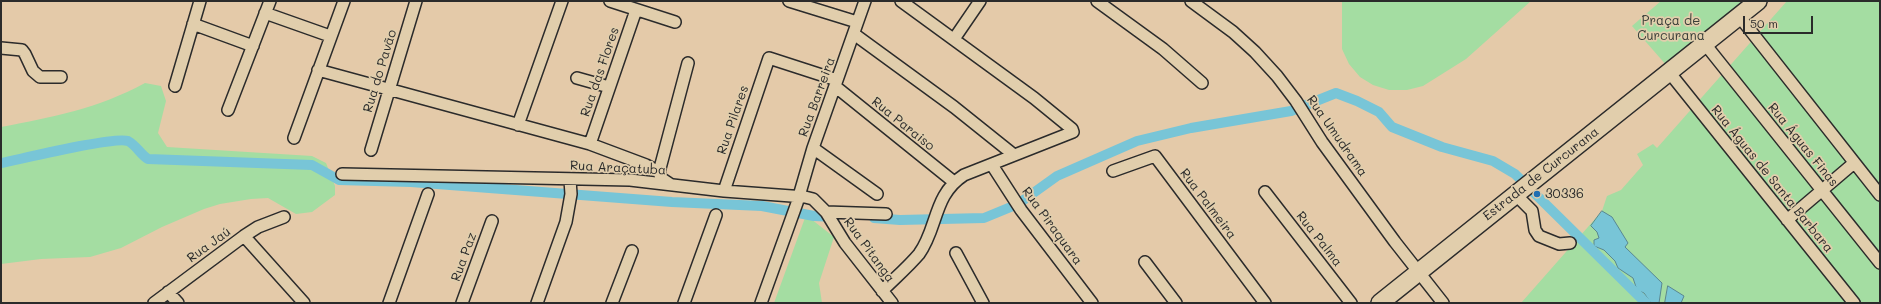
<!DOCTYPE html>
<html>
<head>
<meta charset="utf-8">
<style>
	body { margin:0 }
	#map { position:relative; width:1881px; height:304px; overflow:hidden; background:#e4caa9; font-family:Mali,sans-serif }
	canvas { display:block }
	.frame { position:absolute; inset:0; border:2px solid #2b2b2b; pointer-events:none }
	.scale { position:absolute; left:1743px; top:16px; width:70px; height:18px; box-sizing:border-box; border:2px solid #2b2b2b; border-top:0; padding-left:5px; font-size:12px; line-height:14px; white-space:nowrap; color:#2b2b2b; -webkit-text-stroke:3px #e1ceac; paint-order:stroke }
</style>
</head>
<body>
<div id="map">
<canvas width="1881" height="304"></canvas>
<div class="frame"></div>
<div class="scale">50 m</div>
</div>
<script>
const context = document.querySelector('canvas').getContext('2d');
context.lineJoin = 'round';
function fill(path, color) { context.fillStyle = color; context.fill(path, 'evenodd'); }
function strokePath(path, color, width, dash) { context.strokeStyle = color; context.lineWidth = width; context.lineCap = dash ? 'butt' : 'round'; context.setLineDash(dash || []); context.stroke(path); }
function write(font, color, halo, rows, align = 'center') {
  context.font = font + ' Mali,sans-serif'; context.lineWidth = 3.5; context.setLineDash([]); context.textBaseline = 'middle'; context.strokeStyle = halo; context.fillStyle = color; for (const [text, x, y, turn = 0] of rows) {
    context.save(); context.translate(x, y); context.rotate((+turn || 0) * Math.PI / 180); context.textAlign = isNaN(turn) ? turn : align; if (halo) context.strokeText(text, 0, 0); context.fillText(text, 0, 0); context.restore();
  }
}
const green = new Path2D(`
	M1342,1H1531L1466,59L1423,86L1407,90H1389L1373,85L1360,77L1349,64L1342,49Z
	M1661,1H1750L1667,66L1632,26Z
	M1787,1H1880V303H1521L1602,211L1607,196L1621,190L1643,165L1637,154L1653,144L1657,148Z
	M145,83L161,86L166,101L158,133L167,147L312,156L326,163L335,186V195L312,212L296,214L268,198L251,199L220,204L204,209L162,227L121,248L90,257L41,259L1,264V127C53,117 97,109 145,83Z
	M806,215L834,237L819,283L822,303H774Z`);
const water = new Path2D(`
	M1602,211L1612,217L1628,243L1625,247L1662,283L1659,303H1651L1644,293L1637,290L1633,278L1618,268L1615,261L1604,250L1594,246V240L1599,238L1597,232L1591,226Z
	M1668,286L1684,296L1681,303H1665Z`);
const canal = new Path2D(`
	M1,163C21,159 115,136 128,141C137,146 140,154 148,159L312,165L339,180L411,182L672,202L762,206L814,216L835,217
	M874,218L900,220L984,218L1018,204L1057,176L1137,141L1191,128L1291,111L1336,93L1357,101L1379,112L1392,127L1442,147L1493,161L1515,174L1646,303`);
const minor = new Path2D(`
	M610,1L675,22
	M789,1L857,22
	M1097,1L1163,49L1202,83
	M1191,1L1233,32L1255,52L1277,76L1296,101L1322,142L1395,242L1443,303
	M265,13L330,36
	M1739,16L1880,195
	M193,24L253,46
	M854,34L954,107L1014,155
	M954,39L980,1
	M1705,44L1880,263
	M1,48L22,50L25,54L33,71L40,77H61
	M318,70L590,144L646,165L659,172L661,178L670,184
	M1669,72L1854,303
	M577,78L609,87
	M175,86L200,1
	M836,87L954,182
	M228,110L270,1
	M518,125L562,1
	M294,138L344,1
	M590,144L636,10
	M813,148L877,194
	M371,150L416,1
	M992,165L1021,210L1092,303
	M1113,171L1155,156L1265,303
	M659,172L688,63
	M342,174L630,180L724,191L805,197L813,199L826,212L886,214
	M724,191L769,58L837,80
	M1265,192L1351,303
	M1516,195L1532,211L1535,230L1539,236L1559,244L1570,243
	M826,212L845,243L892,303
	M1787,220L1854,163
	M244,236L304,303
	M956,253L983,303
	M1145,262L1176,303
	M882,291C894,279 908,267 919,254C938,228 933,195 964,175L1073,132L1072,129L1034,98L901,1
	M168,292L178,303
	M154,303L244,236L258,227L284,217
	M389,303L428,194
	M462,303L492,221
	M537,303L566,222L571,194L570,180
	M612,303L632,251
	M684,303L716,215
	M761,303L797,203L813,148L865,1`);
const primary = new Path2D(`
	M1380,303L1758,1`);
const markers = [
	[1537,194,4,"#1f6fb2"]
];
const parkNames = [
	["Praça de",1671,21],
	["Curcurana",1671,36]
];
const streetNames = [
	["Rua do Pavão",380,71,-73],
	["Rua das Flores",600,72,-71],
	["Rua Barreira",817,97,-70],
	["Rua Pilares",733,120,-71],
	["Rua Paraiso",903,124,39],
	["Rua Umudrama",1337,136,55],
	["Rua Águas Finas",1803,145,51],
	["Rua Araçatuba",618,168,3],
	["Estrada de Curcurana",1541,174,-38],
	["Rua Águas de Santa Barbara",1772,179,51],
	["Rua Palmeira",1208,204,53],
	["Rua Piraquara",1052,226,54],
	["Rua Palma",1319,239,52],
	["Rua Jaú",209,245,-36],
	["Rua Pitanga",869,250,54],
	["Rua Paz",464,257,-70]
];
const poiNames = [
	["30336",1545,194]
];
fill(green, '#a4dda2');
fill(water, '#78c5d7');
strokePath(water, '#598792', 1);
strokePath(canal, '#78c5d7', 10);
strokePath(minor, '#2b2b2b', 14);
strokePath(primary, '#2b2b2b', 20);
strokePath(minor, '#e1ceac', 11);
strokePath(primary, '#e1ceac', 17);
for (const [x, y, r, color] of markers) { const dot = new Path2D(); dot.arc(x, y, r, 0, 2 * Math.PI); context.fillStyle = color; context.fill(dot); strokePath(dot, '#e1ceac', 1.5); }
write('13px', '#373d37', '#e1ceac', parkNames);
write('13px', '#2b2b2b', '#e1ceac', streetNames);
write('13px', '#2b2b2b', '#e1ceac', poiNames, 'left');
</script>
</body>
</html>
